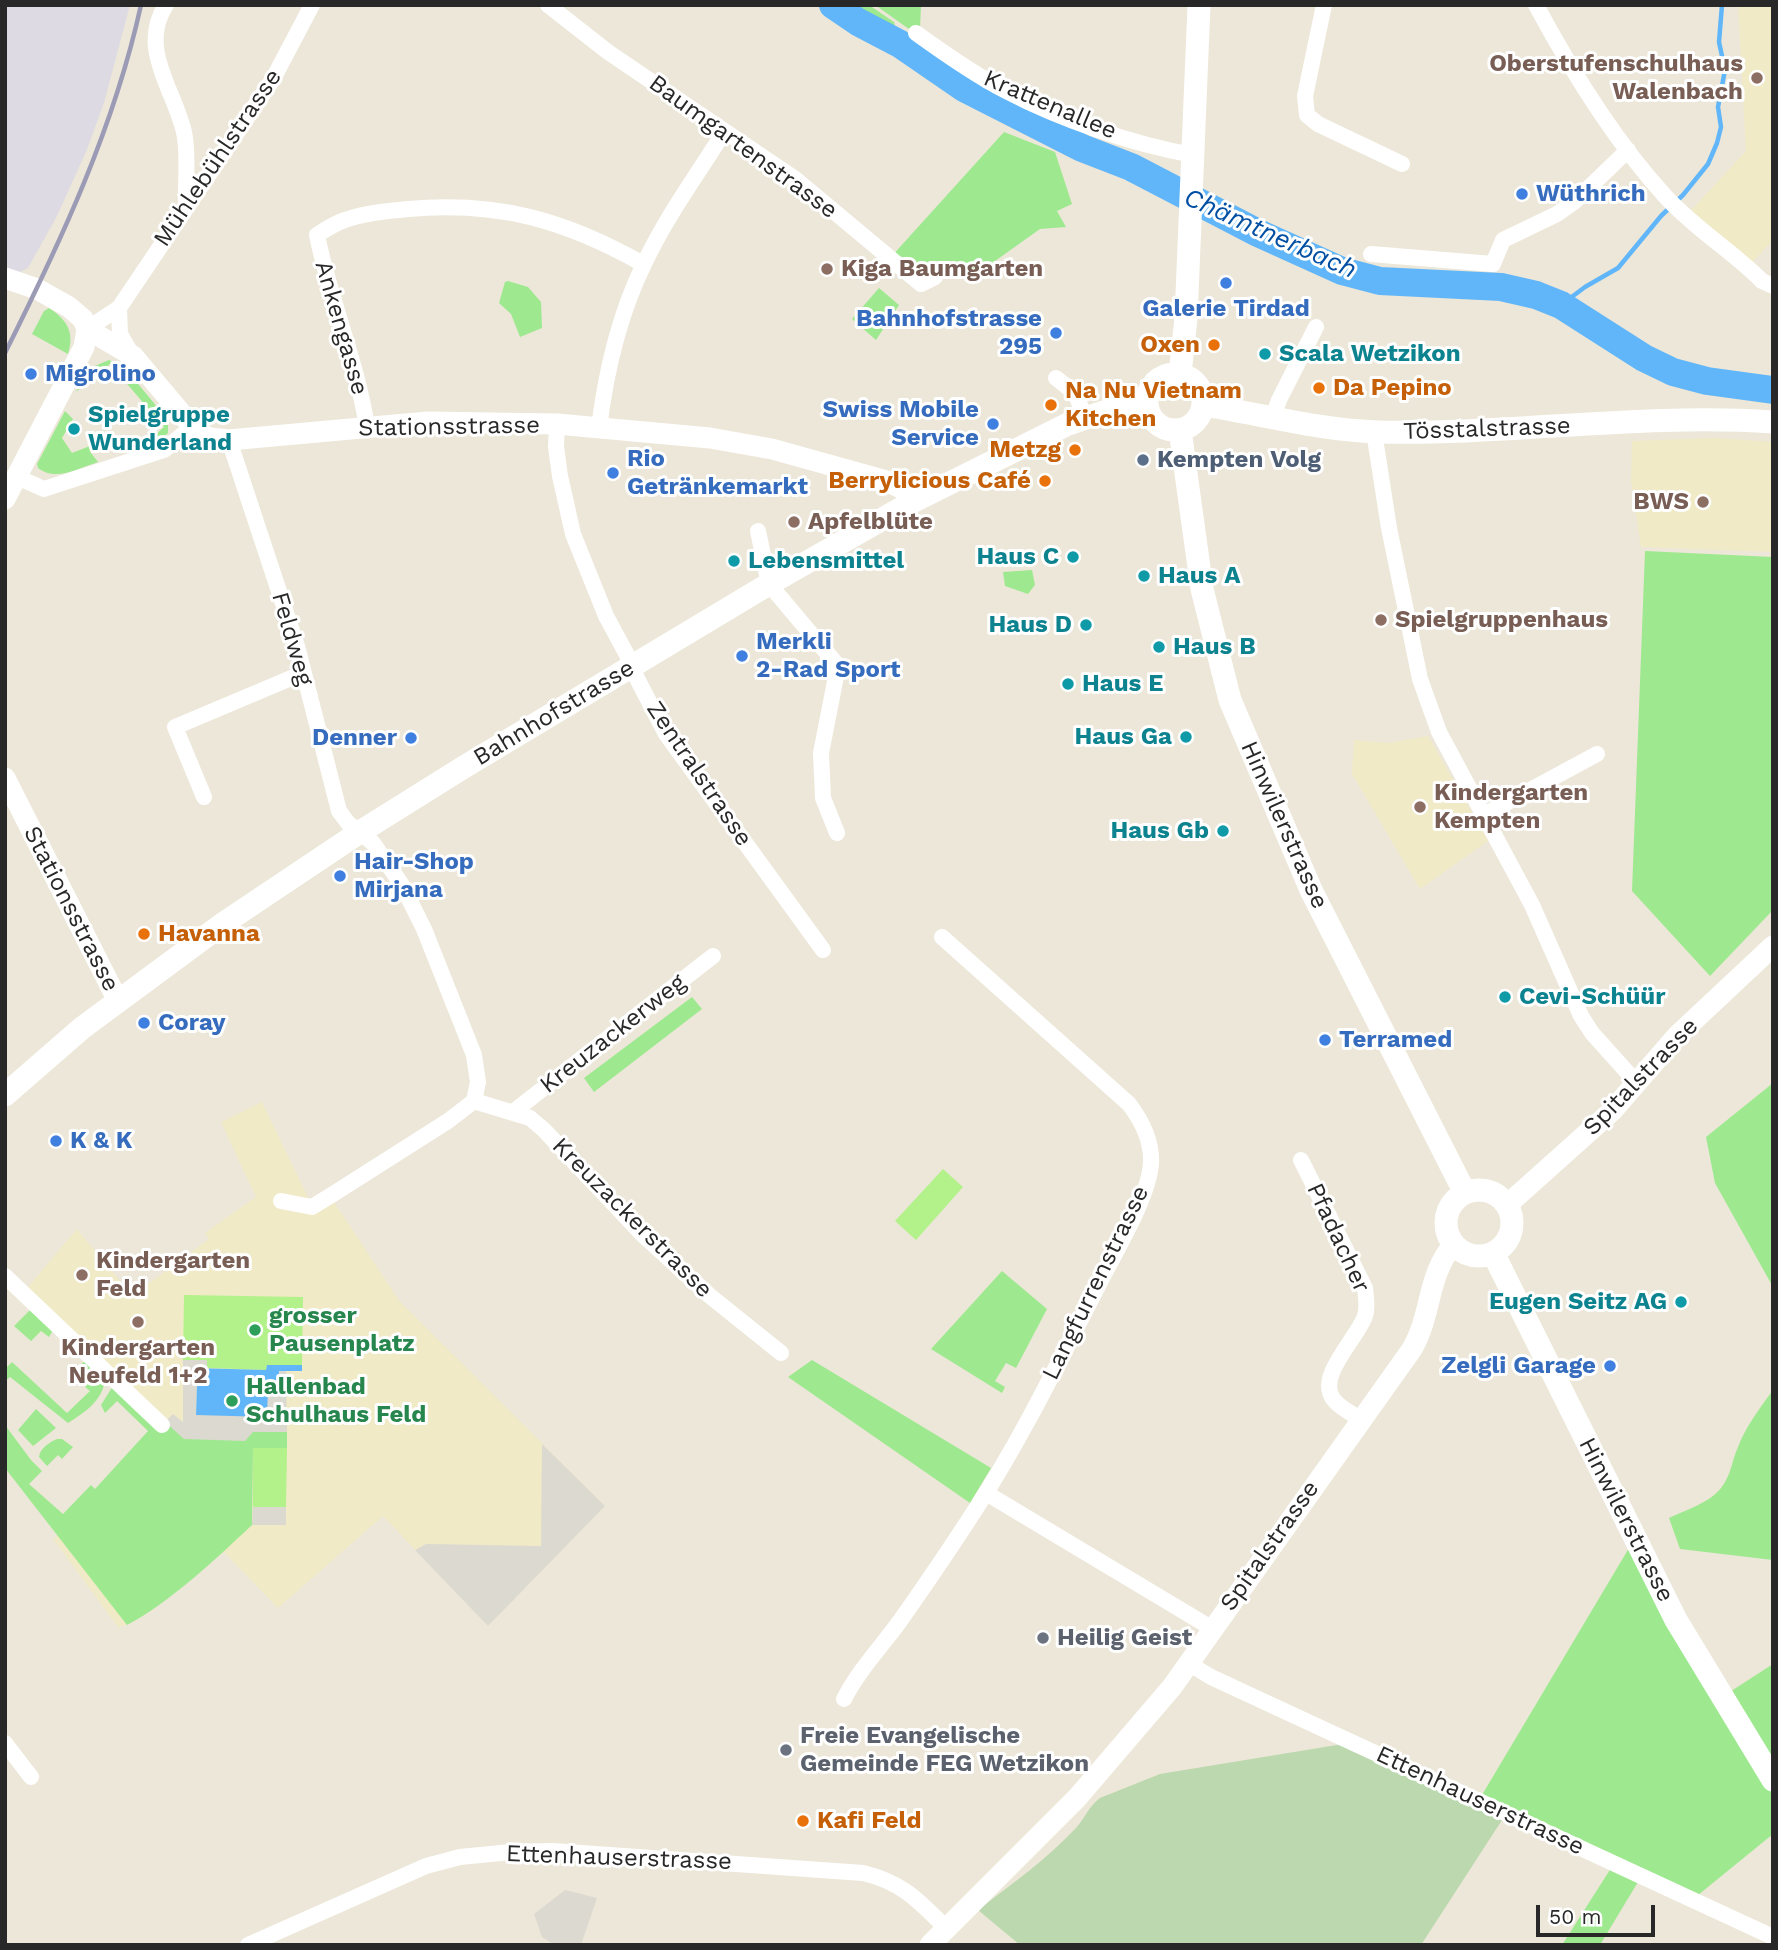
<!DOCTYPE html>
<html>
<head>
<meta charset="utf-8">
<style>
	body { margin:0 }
	#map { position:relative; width:1778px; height:1950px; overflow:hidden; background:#ece7d8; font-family:"Work Sans",sans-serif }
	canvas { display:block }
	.frame { position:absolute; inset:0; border:7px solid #282828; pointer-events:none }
	.scale { position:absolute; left:1536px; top:1905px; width:119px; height:32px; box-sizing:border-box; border:4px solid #282828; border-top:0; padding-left:9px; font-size:21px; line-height:24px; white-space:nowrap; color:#282828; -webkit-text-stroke:5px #fff; paint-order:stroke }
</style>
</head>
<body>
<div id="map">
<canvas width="1778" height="1950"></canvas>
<div class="frame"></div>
<div class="scale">50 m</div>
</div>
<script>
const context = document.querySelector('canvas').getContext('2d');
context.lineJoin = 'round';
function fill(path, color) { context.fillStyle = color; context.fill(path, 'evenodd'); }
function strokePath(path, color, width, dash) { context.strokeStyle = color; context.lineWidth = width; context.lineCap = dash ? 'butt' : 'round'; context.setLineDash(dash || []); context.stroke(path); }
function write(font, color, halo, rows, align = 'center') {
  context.font = font + ' "Work Sans",sans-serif'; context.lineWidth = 6; context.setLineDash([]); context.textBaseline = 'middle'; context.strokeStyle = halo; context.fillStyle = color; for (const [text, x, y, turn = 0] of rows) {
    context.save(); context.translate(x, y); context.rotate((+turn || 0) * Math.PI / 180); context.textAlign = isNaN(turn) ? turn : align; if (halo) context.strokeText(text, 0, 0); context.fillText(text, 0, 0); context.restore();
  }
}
const industrial = new Path2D(`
	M5,5H130L104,103L86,152L57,216L28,268L7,278Z`);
const education = new Path2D(`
	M1738,5H1773V240L1748,267L1687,215L1746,151Z
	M1715,438L1773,442V552L1641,547L1631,480L1632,441Z
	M1428,736L1488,841L1420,889L1352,774L1354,740L1388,743Z
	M262,1102L312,1206L330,1196L400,1302L605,1506L488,1626L383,1516L278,1608L224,1552L138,1619L119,1628L53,1539L161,1461L183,1439L23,1293L77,1229L132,1296L209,1239L205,1233L256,1197L221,1122Z`);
const green = new Path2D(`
	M833,5H869L894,22L900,44L858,22Z
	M875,5H921L920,29H909Z
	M1004,132L1055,152L1072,204L1057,211L1066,227L1040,229L981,271C954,257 945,271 921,284L890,258Z
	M508,281L528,287L541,302L542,328L520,337L511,314L499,303L505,282Z
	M879,288L899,305L876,340L852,319Z
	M49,308C67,320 75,332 68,354L32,334L44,311Z
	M109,360L124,367L168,420V433L157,443L141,448L164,427L110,364L76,392L90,368Z
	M65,411L73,419L62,438L72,453L90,446L91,453L98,462C79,468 56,482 38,468L37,464Z
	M1645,551L1773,557V910L1710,976L1632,891Z
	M1032,570L1035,585L1028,594L1005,586L1003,572Z
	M692,997L702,1009L594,1092L584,1078Z
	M1773,1083V1287L1715,1183L1706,1137Z
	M1002,1271L1047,1309L1016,1368L1006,1363L995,1381L1005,1387L1002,1393L931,1349Z
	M32,1310L53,1330L49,1337L41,1331L31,1341L14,1326L29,1311Z
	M812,1360L991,1468L970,1503L788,1377Z
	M85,1361L105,1381C101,1402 85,1412 68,1423L10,1377L5,1381V1369L12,1362L67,1413L90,1391L85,1387L92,1378L79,1366Z
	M113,1386L165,1422L253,1432H287V1448H253L252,1525C218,1557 168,1604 127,1625L5,1468V1425L31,1460L42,1471L29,1484L63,1514L91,1485L95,1489L148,1431L117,1401L105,1413L101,1405Z
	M1773,1390V1560L1680,1549L1669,1518C1686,1510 1709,1503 1721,1488C1731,1476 1732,1460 1738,1447C1746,1426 1760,1408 1773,1390Z
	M36,1409L56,1428L33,1446L18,1430Z
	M57,1439H62L73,1447L62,1459L58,1455L47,1466L39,1457C40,1448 50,1442 57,1439Z
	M1629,1548L1722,1697L1773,1664V1834L1692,1900L1641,1877L1600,1945H1562L1613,1865L1479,1800Z`);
const cemetery = new Path2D(`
	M1343,1744L1502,1820L1421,1945H1020L978,1910C1012,1884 1047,1859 1076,1828C1085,1818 1089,1806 1100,1798L1160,1774Z`);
const pitch = new Path2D(`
	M943,1169L963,1187L916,1240L895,1221Z
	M184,1295L303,1297L302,1365H267L266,1370L207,1368V1360H183Z
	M253,1448H287L286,1507H253Z`);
const plaza = new Path2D(`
	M183,1360H207V1368H193L197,1384L196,1415L267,1387L279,1371H286L287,1432H253L245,1441L184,1439L165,1422L173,1414L183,1422Z
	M542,1444L605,1506L488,1626L415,1550L426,1544L541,1546Z
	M253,1507H286V1525H252Z
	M565,1890L597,1898L581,1945H555L542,1937L534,1914Z`);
const water = new Path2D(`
	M267,1365H302V1371H279L278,1387H268L267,1417L196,1415L197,1385L193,1384V1368L266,1370Z`);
const stream = new Path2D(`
	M1561,305L1585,287L1618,268L1661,216L1683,195L1708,164L1717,143L1721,127L1718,107L1725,70L1719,42L1722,5`);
const river = new Path2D(`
	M833,5L858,22L900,44L964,88L1082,148L1131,167L1258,233L1342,271L1380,281L1501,287L1536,295L1561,305L1644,358L1673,372L1707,381L1773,390`);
const minor = new Path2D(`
	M166,5C138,48 174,89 184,132C189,155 185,184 186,208
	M548,5L608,52L794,178L921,284L935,277
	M1324,5L1305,96L1307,115L1318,124L1402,164
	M1536,5C1572,72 1614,140 1665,196C1694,228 1732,251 1762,281L1773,286
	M916,33C945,54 975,75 1006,91C1061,120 1132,144 1193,155
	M1371,254L1493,264L1503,240L1557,214L1574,202L1628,150
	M119,308L120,334L132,355
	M87,329L119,308L273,79L312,5
	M1056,378L1075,393L1085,417
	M1273,417L1279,400L1316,327
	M557,424L556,447L560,476L573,534L606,616L627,655L631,667L666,734L823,950
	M367,427C357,362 330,300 317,235C325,230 335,223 345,220C364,213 387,211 408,209C498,201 565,220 643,264
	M599,428C606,371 619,315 644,264C666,217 697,175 724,132
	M1374,432L1389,528L1420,679L1439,732L1532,905L1581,1016L1592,1033L1636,1082
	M229,440L297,646L339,811L348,823L373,843L402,885L424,929L474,1055L478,1082L474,1101L448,1121L330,1196L312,1207L281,1201
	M17,477L44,489L164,450L192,427
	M758,531L769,584L838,666L821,753L823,798L837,833
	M204,797L175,727L303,673
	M1484,815L1597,754
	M474,1101L530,1118L544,1130L642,1234L710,1296L781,1353
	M513,1112L713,956
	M1301,1160L1365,1288C1366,1298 1368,1307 1365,1316C1357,1339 1315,1377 1334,1400C1340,1408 1352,1414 1361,1419
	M5,1276L162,1425
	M986,1493L1213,1629
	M1188,1663L1211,1677L1308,1722L1773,1937
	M844,1699C859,1670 881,1647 900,1621C926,1584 952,1546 977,1507C1023,1436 1060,1359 1099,1284C1115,1252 1149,1197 1151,1163C1152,1141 1142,1121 1129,1104L942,937
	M5,1743L31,1777
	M248,1945L426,1866L460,1857L511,1852L553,1851L863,1873C902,1882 919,1901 946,1928`);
const tertiary = new Path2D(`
	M5,278L37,289L69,307L83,319L87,329L133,356L197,432L210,438L229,440L428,422L557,424L710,438L772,449L887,481L903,489L914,501
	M5,499L84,347L87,329
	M5,778L118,1001
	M1507,1205L1612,1111L1677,1036L1773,946
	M930,1945L1077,1798L1172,1687L1412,1349C1432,1315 1427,1274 1454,1244`);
const secondary = new Path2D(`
	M1147 402a28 28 0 1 1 56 0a28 28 0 1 1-56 0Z
	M1180,374L1186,318L1199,5
	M1203,405C1261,414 1319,430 1378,432C1509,435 1641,413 1773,422
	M1180,430L1202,589L1230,700L1311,890L1465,1193
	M5,1095L82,1028L224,923L360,832L464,767L769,584L914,501L1068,424L1107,411L1146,405
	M1446 1223a33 33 0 1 1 66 0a33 33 0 1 1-66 0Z
	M1493,1253L1676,1620L1773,1780`);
const rail = new Path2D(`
	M5,353C61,241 114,128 141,5`);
const markers = [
	[1757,78,7,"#8d6e63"],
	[1522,194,7,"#3f7fe0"],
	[827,269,7,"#8d6e63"],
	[1226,283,7,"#3f7fe0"],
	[1056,333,7,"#3f7fe0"],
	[1214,345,7,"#e8710a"],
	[1265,354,7,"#0f9aa8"],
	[31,374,7,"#3f7fe0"],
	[1319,388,7,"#e8710a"],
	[1051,405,7,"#e8710a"],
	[993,424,7,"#3f7fe0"],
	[74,429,7,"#0f9aa8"],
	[1075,450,7,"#e8710a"],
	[1143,460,7,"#5c6f8a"],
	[613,473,7,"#3f7fe0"],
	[1045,481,7,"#e8710a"],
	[1703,502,7,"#8d6e63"],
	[794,522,7,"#8d6e63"],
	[1073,557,7,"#0f9aa8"],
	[734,561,7,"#0f9aa8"],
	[1144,576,7,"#0f9aa8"],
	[1381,620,7,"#8d6e63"],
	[1086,625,7,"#0f9aa8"],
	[1159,647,7,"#0f9aa8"],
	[742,656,7,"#3f7fe0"],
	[1068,684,7,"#0f9aa8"],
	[1186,737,7,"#0f9aa8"],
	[411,738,7,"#3f7fe0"],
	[1420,807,7,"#8d6e63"],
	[1223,831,7,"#0f9aa8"],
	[340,876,7,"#3f7fe0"],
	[144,934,7,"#e8710a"],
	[1505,997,7,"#0f9aa8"],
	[144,1023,7,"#3f7fe0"],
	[1325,1040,7,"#3f7fe0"],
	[56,1141,7,"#3f7fe0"],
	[82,1275,7,"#8d6e63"],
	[1681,1302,7,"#0f9aa8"],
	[138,1322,7,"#8d6e63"],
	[255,1330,7,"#2e9e5b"],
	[1610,1366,7,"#3f7fe0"],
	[232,1401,7,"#2e9e5b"],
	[1043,1638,7,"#6b7280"],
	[786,1750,7,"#6b7280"],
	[803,1821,7,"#e8710a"]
];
const educationNames = [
	["Oberstufenschulhaus",1743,64,"right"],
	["Walenbach",1743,92,"right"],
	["Kiga Baumgarten",841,269],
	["BWS",1689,502,"right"],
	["Apfelblüte",808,522],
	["Spielgruppenhaus",1395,620],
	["Kindergarten",1434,793],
	["Kempten",1434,821],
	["Kindergarten",96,1261],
	["Feld",96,1289],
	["Kindergarten",138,1348,"center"],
	["Neufeld 1+2",138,1376,"center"]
];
const streetNames = [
	["Krattenallee",1050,105,23],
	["Baumgartenstrasse",743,147,36],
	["Mühlebühlstrasse",218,158,-56],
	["Ankengasse",341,328,74],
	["Stationsstrasse",449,427,-1],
	["Tösstalstrasse",1487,429,-2],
	["Feldweg",292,639,74],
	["Bahnhofstrasse",554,713,-31],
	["Zentralstrasse",699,774,56],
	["Hinwilerstrasse",1284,825,66],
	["Stationsstrasse",71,909,63],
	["Kreuzackerweg",613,1034,-38],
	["Spitalstrasse",1641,1077,-46],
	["Kreuzackerstrasse",632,1218,45],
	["Pfadacher",1338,1238,65],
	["Langfurrenstrasse",1096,1283,-64],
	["Hinwilerstrasse",1626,1520,63],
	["Spitalstrasse",1270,1546,-55],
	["Ettenhauserstrasse",1480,1801,25],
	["Ettenhauserstrasse",619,1858,2]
];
const shopNames = [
	["Wüthrich",1536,194],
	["Galerie Tirdad",1226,309,"center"],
	["Bahnhofstrasse",1042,319,"right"],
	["295",1042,347,"right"],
	["Migrolino",45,374],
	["Swiss Mobile",979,410,"right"],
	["Service",979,438,"right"],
	["Rio",627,459],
	["Getränkemarkt",627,487],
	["Merkli",756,642],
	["2-Rad Sport",756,670],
	["Denner",397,738,"right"],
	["Hair-Shop",354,862],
	["Mirjana",354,890],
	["Coray",158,1023],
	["Terramed",1339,1040],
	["K & K",70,1141],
	["Zelgli Garage",1596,1366,"right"]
];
const foodNames = [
	["Oxen",1200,345,"right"],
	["Da Pepino",1333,388],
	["Na Nu Vietnam",1065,391],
	["Kitchen",1065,419],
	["Metzg",1061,450,"right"],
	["Berrylicious Café",1031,481,"right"],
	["Havanna",158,934],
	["Kafi Feld",817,1821]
];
const cultureNames = [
	["Scala Wetzikon",1279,354],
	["Spielgruppe",88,415],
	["Wunderland",88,443],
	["Haus C",1059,557,"right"],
	["Lebensmittel",748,561],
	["Haus A",1158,576],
	["Haus D",1072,625,"right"],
	["Haus B",1173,647],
	["Haus E",1082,684],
	["Haus Ga",1172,737,"right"],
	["Haus Gb",1209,831,"right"],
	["Cevi-Schüür",1519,997],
	["Eugen Seitz AG",1667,1302,"right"]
];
const serviceNames = [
	["Kempten Volg",1157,460]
];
const leisureNames = [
	["grosser",269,1316],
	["Pausenplatz",269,1344],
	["Hallenbad",246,1387],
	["Schulhaus Feld",246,1415]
];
const worshipNames = [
	["Heilig Geist",1057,1638],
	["Freie Evangelische",800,1736],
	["Gemeinde FEG Wetzikon",800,1764]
];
const waterNames = [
	["Chämtnerbach",1270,234,24]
];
fill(industrial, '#dedae4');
fill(education, '#f0eac6');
fill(green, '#9ee98f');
fill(cemetery, '#bbd8ae');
fill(pitch, '#b3f18a');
fill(plaza, '#dcd9d0');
fill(water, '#61b6f9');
strokePath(stream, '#61b6f9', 4.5);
strokePath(river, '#61b6f9', 28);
strokePath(minor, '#fff', 16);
strokePath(tertiary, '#fff', 21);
strokePath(secondary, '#fff', 23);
strokePath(rail, '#9c9bb5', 4.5);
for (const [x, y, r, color] of markers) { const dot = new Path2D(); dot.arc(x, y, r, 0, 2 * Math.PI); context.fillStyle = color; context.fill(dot); strokePath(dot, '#fff', 2.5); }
write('bold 24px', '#785e54', '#fff', educationNames, 'left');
write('24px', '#282828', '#fff', streetNames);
write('bold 24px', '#366cbe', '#fff', shopNames, 'left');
write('bold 24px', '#c56008', '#fff', foodNames, 'left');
write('bold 24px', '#0d838f', '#fff', cultureNames, 'left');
write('bold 24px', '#4e5e75', '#fff', serviceNames, 'left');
write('bold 24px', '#27864d', '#fff', leisureNames, 'left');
write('bold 24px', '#5b616d', '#fff', worshipNames, 'left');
write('italic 26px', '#014fa3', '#fff', waterNames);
</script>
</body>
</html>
